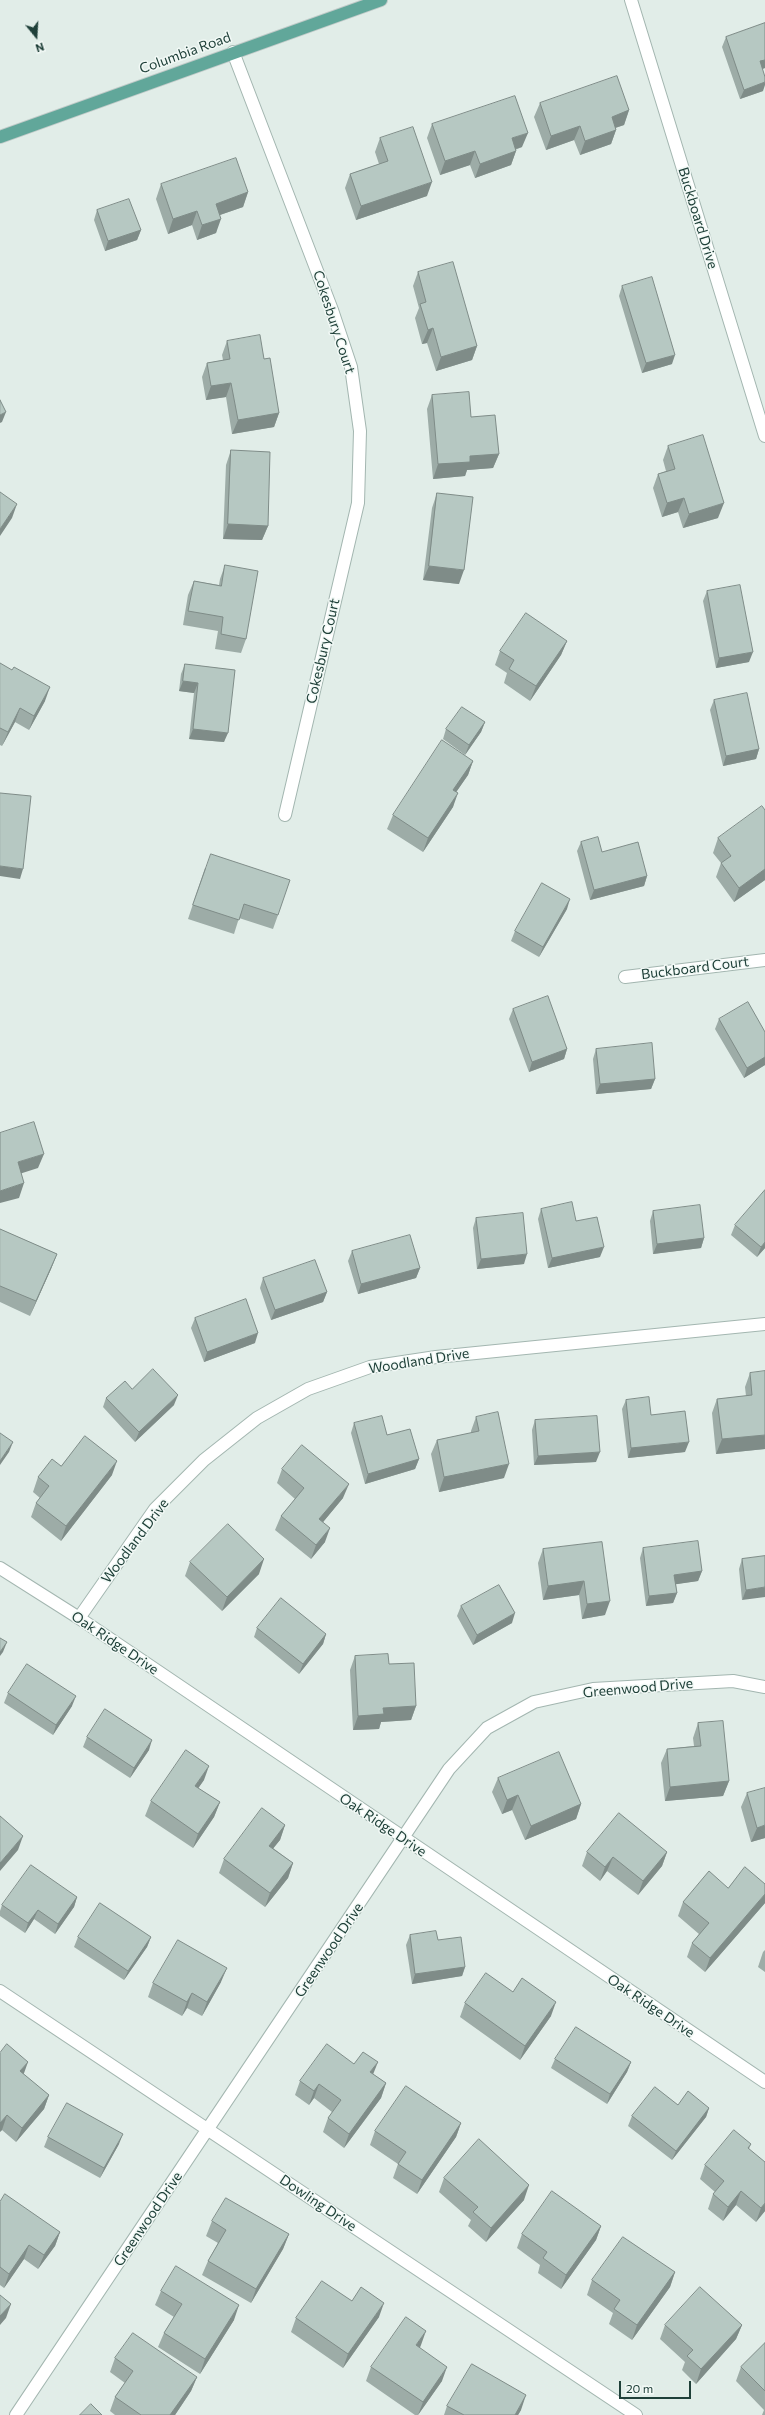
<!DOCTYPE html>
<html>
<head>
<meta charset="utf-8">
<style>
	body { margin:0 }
	#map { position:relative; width:765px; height:2415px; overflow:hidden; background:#e1ede8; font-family:Commissioner,sans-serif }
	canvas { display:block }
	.north { position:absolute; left:16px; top:16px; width:40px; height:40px; -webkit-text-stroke:3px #f2f9f6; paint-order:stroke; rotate:162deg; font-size:11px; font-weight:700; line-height:16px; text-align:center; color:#1f4039 }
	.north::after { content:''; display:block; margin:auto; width:14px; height:18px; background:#1f4039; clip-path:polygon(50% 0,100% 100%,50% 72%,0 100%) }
	.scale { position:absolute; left:619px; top:2381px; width:72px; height:18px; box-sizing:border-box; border:2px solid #1f4039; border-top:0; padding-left:5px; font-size:12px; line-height:14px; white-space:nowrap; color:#1f4039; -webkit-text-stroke:3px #f2f9f6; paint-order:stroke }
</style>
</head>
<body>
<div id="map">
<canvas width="765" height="2415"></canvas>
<div class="north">N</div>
<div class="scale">20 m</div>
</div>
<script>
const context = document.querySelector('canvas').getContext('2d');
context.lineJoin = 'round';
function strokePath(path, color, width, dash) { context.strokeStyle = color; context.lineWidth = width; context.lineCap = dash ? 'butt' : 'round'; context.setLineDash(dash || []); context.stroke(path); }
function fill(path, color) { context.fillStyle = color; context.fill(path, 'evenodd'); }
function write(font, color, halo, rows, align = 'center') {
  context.font = font + ' Commissioner,sans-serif'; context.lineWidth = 3; context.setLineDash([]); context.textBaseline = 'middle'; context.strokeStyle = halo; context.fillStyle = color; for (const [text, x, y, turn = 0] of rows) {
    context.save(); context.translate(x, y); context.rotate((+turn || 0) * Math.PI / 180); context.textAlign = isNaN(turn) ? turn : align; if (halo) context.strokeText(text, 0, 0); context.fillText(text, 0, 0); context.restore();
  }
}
const minor = new Path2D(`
	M631,0L765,436
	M233,52L332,310L351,367L360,431L358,503L285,815
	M625,977L765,960
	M0,1568L79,1618L765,2082
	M79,1618L155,1509L204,1460L257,1418L308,1389L370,1367L436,1357L765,1324
	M0,1991L636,2415
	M16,2415L449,1769L487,1728L534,1702L593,1689L733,1681L765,1687`);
const major = new Path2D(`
	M0,137L381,0`);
const wall = new Path2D(`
	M765,23V68L762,69L763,91L740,99L722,47L726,37Z
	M540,103L629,110L624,125L615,128L616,130L611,144L580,155L574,140L546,150L534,117Z
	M432,124L522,147L515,150L516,151L511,165L475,178L470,165L440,175L427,138Z
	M380,138L427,196L356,220L345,188L350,174L379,164L375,152Z
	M161,184L248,192L243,207L220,215L216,233L197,240L192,225L168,234L156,199Z
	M97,210L141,230L137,240L105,251L94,220Z
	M418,272L477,346L472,360L436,371L427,343L422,344L415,318L419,308L413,286Z
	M622,286L672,364L642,373L619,296Z
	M227,341L264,359L279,413L274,427L232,434L226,397L206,400L202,377L207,363L223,360L222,355Z
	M432,395L471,417L499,454L493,468L467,470L465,476L433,479L427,409Z
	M668,446L718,518L683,528L678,512L662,517L653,488L658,474L666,471L663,460Z
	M231,450L268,526L262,540L223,539L226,465Z
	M437,493L459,584L423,580L432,508Z
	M225,565L246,639L241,653L215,649L218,631L183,625L188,595L194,581L219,585L220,579Z
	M707,591L749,662L716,668L703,601Z
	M567,641L561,655L530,701L504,683L507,673L495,665L500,651Z
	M0,663L45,701L29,730L15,722L2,746L0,745Z
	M185,664L235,670L224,742L189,739L194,693L179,691L181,674Z
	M714,700L759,749L756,759L723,766L710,710Z
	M485,722L481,732L465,755L443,739L446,729Z
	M473,761L468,775L456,792L453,807L423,852L387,829L393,815Z
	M765,810V880L734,902L716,877L721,863L713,853L718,838Z
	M581,842L647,876L644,886L590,900L577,851Z
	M205,868L278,915L273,929L239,918L234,934L188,919Z
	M567,909L539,957L511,941L515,931Z
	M513,1009L567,1049L564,1059L529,1072L509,1019Z
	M719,1019L765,1032V1065L744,1078L715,1029Z
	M596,1049L655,1079L651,1089L596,1094L593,1059Z
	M541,1209L576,1221L600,1257L548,1268L538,1219Z
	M653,1211L704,1238L701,1248L653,1254L650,1221Z
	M476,1218L524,1264L477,1269L473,1228Z
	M735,1225L765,1248L757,1257L731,1235Z
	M0,1229L57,1254L51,1269L30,1316L0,1302Z
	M352,1251L420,1268L416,1278L358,1294L348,1261Z
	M263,1278L327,1292L323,1302L271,1320L260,1288Z
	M195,1318L255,1343L204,1362L191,1328Z
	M750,1373L765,1449L716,1454L712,1413L717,1399L746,1396L745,1387Z
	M132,1389L174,1405L135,1442L103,1407L106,1398Z
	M626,1400L685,1452L628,1458L622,1409Z
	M476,1417L504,1478L439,1492L431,1454L437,1440L471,1433V1431Z
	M535,1420L596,1462L534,1465L532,1430Z
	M354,1423L387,1435L419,1459L415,1469L365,1484L351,1433Z
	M61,1466L112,1475L61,1541L31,1517L36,1503L40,1498L33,1492L38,1477Z
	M282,1469L343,1498L323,1522L325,1542L311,1559L275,1530L281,1516L295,1499L277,1483Z
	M602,1542L605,1615L582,1619L579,1595L543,1600L538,1563L543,1549Z
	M643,1548L702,1571L698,1581L676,1584L677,1593L673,1603L646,1606L640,1558Z
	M765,1556L742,1600L739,1569L742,1559Z
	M190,1562L259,1574L222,1611L185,1576Z
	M461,1606L512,1623L473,1645L457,1616Z
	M257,1628L326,1634L323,1644L299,1674L254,1637Z
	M355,1656L389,1664L416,1706L411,1720L381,1722L379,1729L353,1730L350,1670Z
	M8,1693L72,1706L53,1735L4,1703Z
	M698,1723L729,1781L723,1796L665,1801L661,1763L667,1749L694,1746L693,1738Z
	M87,1737L149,1750L130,1778L83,1747Z
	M498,1778L581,1804L576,1819L525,1840L512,1810L502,1814L492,1792Z
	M204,1780L198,1788L220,1802L214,1817L193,1848L145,1816L151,1801Z
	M747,1793L765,1838L751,1842L741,1807Z
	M285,1825L280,1840L273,1848L293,1863L288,1878L265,1907L219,1873L224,1859Z
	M587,1852H667L662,1866L638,1895L607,1871L600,1881L582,1866Z
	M728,1888L765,1903L705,1972L687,1957L692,1943L699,1934L678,1916L683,1902Z
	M77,1897L74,1907L55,1934L34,1919L25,1933L0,1916V1911L2,1905Z
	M410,1935L438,1940L465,1967L462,1976L412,1984L406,1945Z
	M78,1937H151L147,1947L124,1980L74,1947Z
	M765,1950V1972L758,1967L763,1952Z
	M221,1982L202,2016L187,2008L182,2016L148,1997L153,1983Z
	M513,1992L551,2016L520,2060L460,2017L465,2003Z
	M555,2059L631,2062L627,2072L607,2104L551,2068Z
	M354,2064L373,2074L386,2083L381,2098L344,2148L323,2132L328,2118L332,2112L314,2098L309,2105L295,2095L300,2081Z
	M23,2074L49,2095L44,2109L16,2142L2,2130L0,2132Z
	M678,2105L709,2108L706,2117L672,2160L628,2126L632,2116Z
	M461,2123L456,2137L417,2194L393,2178L398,2164L370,2145L375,2131Z
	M48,2137L119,2144L100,2178L44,2147Z
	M751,2144L749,2149L765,2211L756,2222L736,2205L723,2221L708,2209L713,2194L715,2192L700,2179L705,2165Z
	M444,2178L524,2200L486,2242L468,2226L471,2220L439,2192Z
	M0,2202L60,2232L55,2246L38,2269L24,2259L4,2288L0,2285Z
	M212,2221L289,2234L283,2249L251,2303L202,2275L208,2261L218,2243L206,2236Z
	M601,2226L596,2240L561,2289L538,2273L540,2265L517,2248L522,2234Z
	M675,2272L670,2287L632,2340L609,2324L613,2313L587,2295L592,2280Z
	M161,2291L234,2320L200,2374L158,2347L164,2333L174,2317L155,2305Z
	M379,2317L343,2368L291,2332L296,2318Z
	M665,2325H742L736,2339L696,2384L682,2370L685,2362L660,2339Z
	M765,2343V2415H762L764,2410L736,2381L741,2367Z
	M421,2345L420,2348L442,2381L418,2415H415L366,2381L371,2367Z
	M115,2358L197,2377L191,2391L175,2415H115L110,2411L115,2397L125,2383L110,2372Z
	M447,2406L521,2410L518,2415H444Z`);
const shadedWall = new Path2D(`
	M765,60V68L756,71L760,61Z
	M765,82V85L763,91L740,99L744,90Z
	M629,110L624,125L606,131L612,117Z
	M580,126L574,140L546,150L551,136Z
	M616,130L611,144L580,155L585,141Z
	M528,133L522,147L506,152L512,138Z
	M475,151L470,165L440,175L445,161Z
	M516,151L511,165L475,178L480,164Z
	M432,182L427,196L356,220L361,206Z
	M248,192L243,207L211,218L216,204Z
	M197,211L192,225L168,234L173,219Z
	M221,219L216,233L197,240L202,225Z
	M141,230L137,240L105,251L108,241Z
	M433,328L427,343L422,344L428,330Z
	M477,346L472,360L436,371L441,357Z
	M675,355L672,364L642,373L646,363Z
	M231,383L226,397L206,400L211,386Z
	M6,412L2,422L0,423V415Z
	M279,413L274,427L232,434L238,420Z
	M499,454L493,468L467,470L465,476L433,479L438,464L470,456Z
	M684,498L678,512L662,517L667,503Z
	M724,503L718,518L683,528L689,514Z
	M17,504L12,518L0,536V529Z
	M228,524L268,526L262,540L223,539Z
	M429,566L464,570L459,584L423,580Z
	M567,641L561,655L530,701L536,686Z
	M753,652L749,662L716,668L719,658Z
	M183,681L198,683L194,693L179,691Z
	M50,687L45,701L29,730L34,716Z
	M20,708L15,722L2,746L8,732Z
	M485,722L481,732L465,755L469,745Z
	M193,729L228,733L224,742L189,739Z
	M759,749L756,759L723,766L726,756Z
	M473,761L468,775L448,804L453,790Z
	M458,793L453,807L423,852L428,838Z
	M0,866L23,869L20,879L0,876Z
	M765,869V880L734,902L739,888Z
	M647,876L644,886L590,900L594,890Z
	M570,899L567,909L539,957L543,947Z
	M567,1049L564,1059L529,1072L532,1062Z
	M765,1057V1065L744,1078L747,1068Z
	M655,1079L651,1089L596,1094L600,1084Z
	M44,1154L38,1168L13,1176L18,1162Z
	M24,1183L19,1198L0,1203V1191Z
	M704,1238L701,1248L653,1254L657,1244Z
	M765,1242V1248L757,1257L761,1247Z
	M604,1247L600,1257L548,1268L552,1258Z
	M57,1254L51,1269L30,1316L36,1301Z
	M527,1254L524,1264L477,1269L481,1259Z
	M420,1268L416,1278L358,1294L361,1284Z
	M327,1292L323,1302L271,1320L275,1310Z
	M258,1333L255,1343L204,1362L207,1352Z
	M178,1395L174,1405L135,1442L139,1432Z
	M765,1435V1449L716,1454L722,1439Z
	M13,1442L9,1452L0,1465V1461Z
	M689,1442L685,1452L628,1458L631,1448Z
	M600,1452L596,1462L534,1465L538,1456Z
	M419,1459L415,1469L365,1484L368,1474Z
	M117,1461L112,1475L61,1541L66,1526Z
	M509,1464L504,1478L439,1492L444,1477Z
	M349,1484L343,1498L314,1533L319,1519Z
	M330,1528L325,1542L311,1559L316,1545Z
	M264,1559L259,1574L222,1611L227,1597Z
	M702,1571L698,1581L671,1585L674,1575Z
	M584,1581L579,1595L543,1600L548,1586Z
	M765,1587V1597L742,1600L746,1590Z
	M677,1593L673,1603L646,1606L649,1596Z
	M610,1601L605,1615L582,1619L587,1604Z
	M515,1613L512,1623L473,1645L477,1635Z
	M326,1634L323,1644L299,1674L303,1664Z
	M7,1642L3,1652L0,1656V1652Z
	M76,1696L72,1706L53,1735L56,1725Z
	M416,1706L411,1720L381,1722L379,1729L353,1730L358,1716L383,1708Z
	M152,1740L149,1750L130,1778L134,1768Z
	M209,1766L204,1780L190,1800L195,1786Z
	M729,1781L723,1796L665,1801L670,1787Z
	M518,1795L512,1810L502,1814L507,1800Z
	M220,1802L214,1817L193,1848L198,1834Z
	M581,1804L576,1819L525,1840L531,1826Z
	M285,1825L280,1840L264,1860L269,1846Z
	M765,1825V1838L751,1842L757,1828Z
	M23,1836L18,1850L0,1871V1863Z
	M667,1852L662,1866L638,1895L643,1881Z
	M613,1857L607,1871L600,1881L605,1867Z
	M293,1863L288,1878L265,1907L270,1893Z
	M765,1894V1903L705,1972L710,1958Z
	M77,1897L74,1907L55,1934L58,1924Z
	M38,1910L34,1919L25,1933L28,1923Z
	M151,1937L147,1947L124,1980L128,1971Z
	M465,1967L462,1976L412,1984L415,1974Z
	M227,1968L221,1982L202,2016L207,2002Z
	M192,1993L187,2008L182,2016L187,2002Z
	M556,2002L551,2016L520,2060L525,2046Z
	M28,2062L23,2076L20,2071Z
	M378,2062L372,2077L370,2072Z
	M631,2062L627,2072L607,2104L610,2094Z
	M386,2083L381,2098L344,2148L349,2134Z
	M319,2084L314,2098L309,2105L314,2091Z
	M49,2095L44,2109L16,2142L22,2128Z
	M709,2108L706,2117L672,2160L676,2151Z
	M7,2115L2,2130L0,2132V2123Z
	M461,2123L456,2137L417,2194L422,2180Z
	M123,2134L119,2144L100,2178L104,2168Z
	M529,2185L524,2200L486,2242L491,2228Z
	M741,2191L736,2205L723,2221L728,2207Z
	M765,2203V2211L756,2222L761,2208Z
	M601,2226L596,2240L561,2289L566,2275Z
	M60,2232L55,2246L38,2269L44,2255Z
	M289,2234L283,2249L251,2303L256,2289Z
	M29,2245L24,2259L4,2288L9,2274Z
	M675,2272L670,2287L632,2340L637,2325Z
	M384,2303L379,2317L343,2368L348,2354Z
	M11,2304L6,2318L0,2325V2316Z
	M239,2305L234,2320L200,2374L205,2359Z
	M742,2325L736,2339L696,2384L701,2369Z
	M426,2331L421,2345L411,2360L416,2345Z
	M447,2367L442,2381L418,2415L423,2402Z
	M197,2377L191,2391L175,2415H170Z
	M526,2395L521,2410L518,2415H515Z`);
const building = new Path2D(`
	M765,23V60L760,61L765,77V82L744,90L726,37Z
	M617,76L629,110L612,117L616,130L585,141L580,126L551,136L540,103Z
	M515,96L528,133L512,138L516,151L480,164L475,151L445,161L432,124Z
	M413,127L432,182L361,206L350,174L388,161L380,138Z
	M236,158L248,192L216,204L221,219L202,225L197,211L173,219L161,184Z
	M129,199L141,230L108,241L97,210Z
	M453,262L477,346L441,357L433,328L428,330L420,304L426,302L418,272Z
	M652,277L675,355L646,363L622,286Z
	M260,335L264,359L270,358L279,413L238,420L231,383L211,386L207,363L230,359L227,341Z
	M469,392L471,417L495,415L499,454L470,456V462L438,464L432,395Z
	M0,400L6,412L0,415Z
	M703,435L724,503L689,514L684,498L667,503L658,474L675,469L668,446Z
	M231,450L270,452L268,526L228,524Z
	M0,492L17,504L0,529Z
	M437,493L473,497L464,570L429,566Z
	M225,565L258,571L246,639L221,634L223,617L188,611L194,581L221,586Z
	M740,585L753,652L719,658L707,591Z
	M526,613L567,641L536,686L509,669L514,660L500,651Z
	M0,663L12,670L14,667L50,687L34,716L20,708L8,732L0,728Z
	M185,664L235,670L228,733L193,729L198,683L183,681Z
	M747,693L759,749L726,756L714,700Z
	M462,707L485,722L469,745L446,729Z
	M442,740L473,761L453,790L458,793L428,838L393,815Z
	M0,793L31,796L23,869L0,866Z
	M762,806L765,810V869L739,888L721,863L731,856L718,838Z
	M598,837L602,852L638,842L647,876L594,890L581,842Z
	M211,854L290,880L278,915L244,904L239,920L193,905Z
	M542,883L570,899L543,947L515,931Z
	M548,996L567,1049L532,1062L513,1009Z
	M748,1002L765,1032V1057L747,1068L719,1019Z
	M652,1043L655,1079L600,1084L596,1049Z
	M34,1122L44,1154L18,1162L24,1183L0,1191V1133Z
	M765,1190V1242L761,1247L735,1225Z
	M572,1202L576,1221L597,1217L604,1247L552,1258L541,1209Z
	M700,1205L704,1238L657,1244L653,1211Z
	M523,1213L527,1254L481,1259L476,1218Z
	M0,1229L57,1254L36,1301L0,1286Z
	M410,1235L420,1268L361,1284L352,1251Z
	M315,1260L327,1292L275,1310L263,1278Z
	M246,1299L258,1333L207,1352L195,1318Z
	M153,1369L178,1395L139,1432L106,1398L125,1381L132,1389Z
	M765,1371V1435L722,1439L717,1399L752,1395L750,1373Z
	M649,1397L651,1415L685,1411L689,1442L631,1448L626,1400Z
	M498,1412L509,1464L444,1477L437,1440L479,1431L476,1417Z
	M382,1416L387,1435L410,1429L419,1459L368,1474L354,1423Z
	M597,1416L600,1452L538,1456L535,1420Z
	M0,1433L13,1442L0,1461Z
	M85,1436L117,1461L66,1526L36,1503L49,1486L38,1477L52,1459L61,1466Z
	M302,1445L349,1484L319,1519L330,1528L316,1545L281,1516L304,1488L282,1469Z
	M228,1524L264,1559L227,1597L190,1562Z
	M698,1541L702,1571L674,1575L677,1593L649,1596L643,1548Z
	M602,1542L610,1601L587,1604L584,1581L548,1586L543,1549Z
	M765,1556V1587L746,1590L742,1559Z
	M499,1585L515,1613L477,1635L461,1606Z
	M281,1598L326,1634L303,1664L257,1628Z
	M0,1638L7,1642L0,1652Z
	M388,1654L389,1664L414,1663L416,1706L383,1708L384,1714L358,1716L355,1656Z
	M27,1664L76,1696L56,1725L8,1693Z
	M105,1709L152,1740L134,1768L87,1737Z
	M723,1721L729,1781L670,1787L667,1749L701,1746L698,1723Z
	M186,1750L209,1766L195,1786L220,1802L198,1834L151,1801Z
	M559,1752L581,1804L531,1826L518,1795L507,1800L498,1778Z
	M765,1788V1825L757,1828L747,1793Z
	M262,1808L285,1825L269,1846L293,1863L270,1893L224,1859Z
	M619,1813L667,1852L643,1881L613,1857L605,1867L587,1852Z
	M0,1816L23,1836L0,1863Z
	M31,1865L77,1897L58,1924L38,1910L28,1923L2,1905Z
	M745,1867L765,1884V1894L710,1958L692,1943L709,1923L683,1902L709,1871L728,1888Z
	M100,1903L151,1937L128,1971L78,1937Z
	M436,1931L438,1940L461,1937L465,1967L415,1974L410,1935Z
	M178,1940L227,1968L207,2002L192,1993L187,2002L153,1983Z
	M486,1973L513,1992L522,1978L556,2002L525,2046L465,2003Z
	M576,2027L631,2062L610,2094L555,2059Z
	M7,2044L28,2062L20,2071L49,2095L22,2128L7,2115L0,2123V2053Z
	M327,2044L354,2064L363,2052L378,2062L370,2072L386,2083L349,2134L328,2118L341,2100L319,2084L314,2091L300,2081Z
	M406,2086L461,2123L422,2180L398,2164L406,2152L375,2131Z
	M655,2087L678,2105L688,2091L709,2108L676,2151L632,2116Z
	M67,2103L123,2134L104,2168L48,2137Z
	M734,2130L751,2144L748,2148L765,2162V2203L761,2208L741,2191L728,2207L713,2194L724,2181L705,2165Z
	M479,2139L529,2185L491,2228L473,2212L478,2207L444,2178Z
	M552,2191L601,2226L566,2275L543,2258L547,2252L522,2234Z
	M5,2194L60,2232L44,2255L29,2245L9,2274L0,2267V2202Z
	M226,2198L289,2234L256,2289L208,2261L226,2230L212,2221Z
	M623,2237L675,2272L637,2325L614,2309L620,2300L592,2280Z
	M176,2266L239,2305L205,2359L164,2333L182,2304L161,2291Z
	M322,2281L352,2301L361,2287L384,2303L348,2354L296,2318Z
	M700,2287L742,2325L701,2369L687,2356L693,2350L665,2325Z
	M0,2295L11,2304L0,2316Z
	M406,2317L426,2331L416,2345L447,2367L423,2402L371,2367Z
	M133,2333L197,2377L170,2415H141L115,2397L133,2371L115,2358Z
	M765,2343V2391L741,2367Z
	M472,2364L526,2395L515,2415H464L447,2406Z
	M91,2404L102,2415H80Z`);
const streetNames = [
	["Columbia Road",185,53,-20],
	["Buckboard Drive",698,218,73],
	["Cokesbury Court",334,322,72],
	["Cokesbury Court",323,651,-77],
	["Buckboard Court",695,968,-7],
	["Woodland Drive",419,1361,-9],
	["Woodland Drive",135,1541,-53],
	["Oak Ridge Drive",115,1643,34],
	["Greenwood Drive",638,1688,-5],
	["Oak Ridge Drive",383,1825,34],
	["Greenwood Drive",329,1950,-56],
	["Oak Ridge Drive",651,2006,34],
	["Dowling Drive",318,2203,34],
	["Greenwood Drive",148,2219,-56]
];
strokePath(minor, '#a3b6b0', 14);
strokePath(major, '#c0cac8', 14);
strokePath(minor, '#fff', 12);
strokePath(major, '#61a79a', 12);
fill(wall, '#9daca7');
fill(shadedWall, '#7f8c88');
fill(building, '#b6c8c2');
strokePath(building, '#7f8c88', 1);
write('14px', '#1f4039', '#f2f9f6', streetNames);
</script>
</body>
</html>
